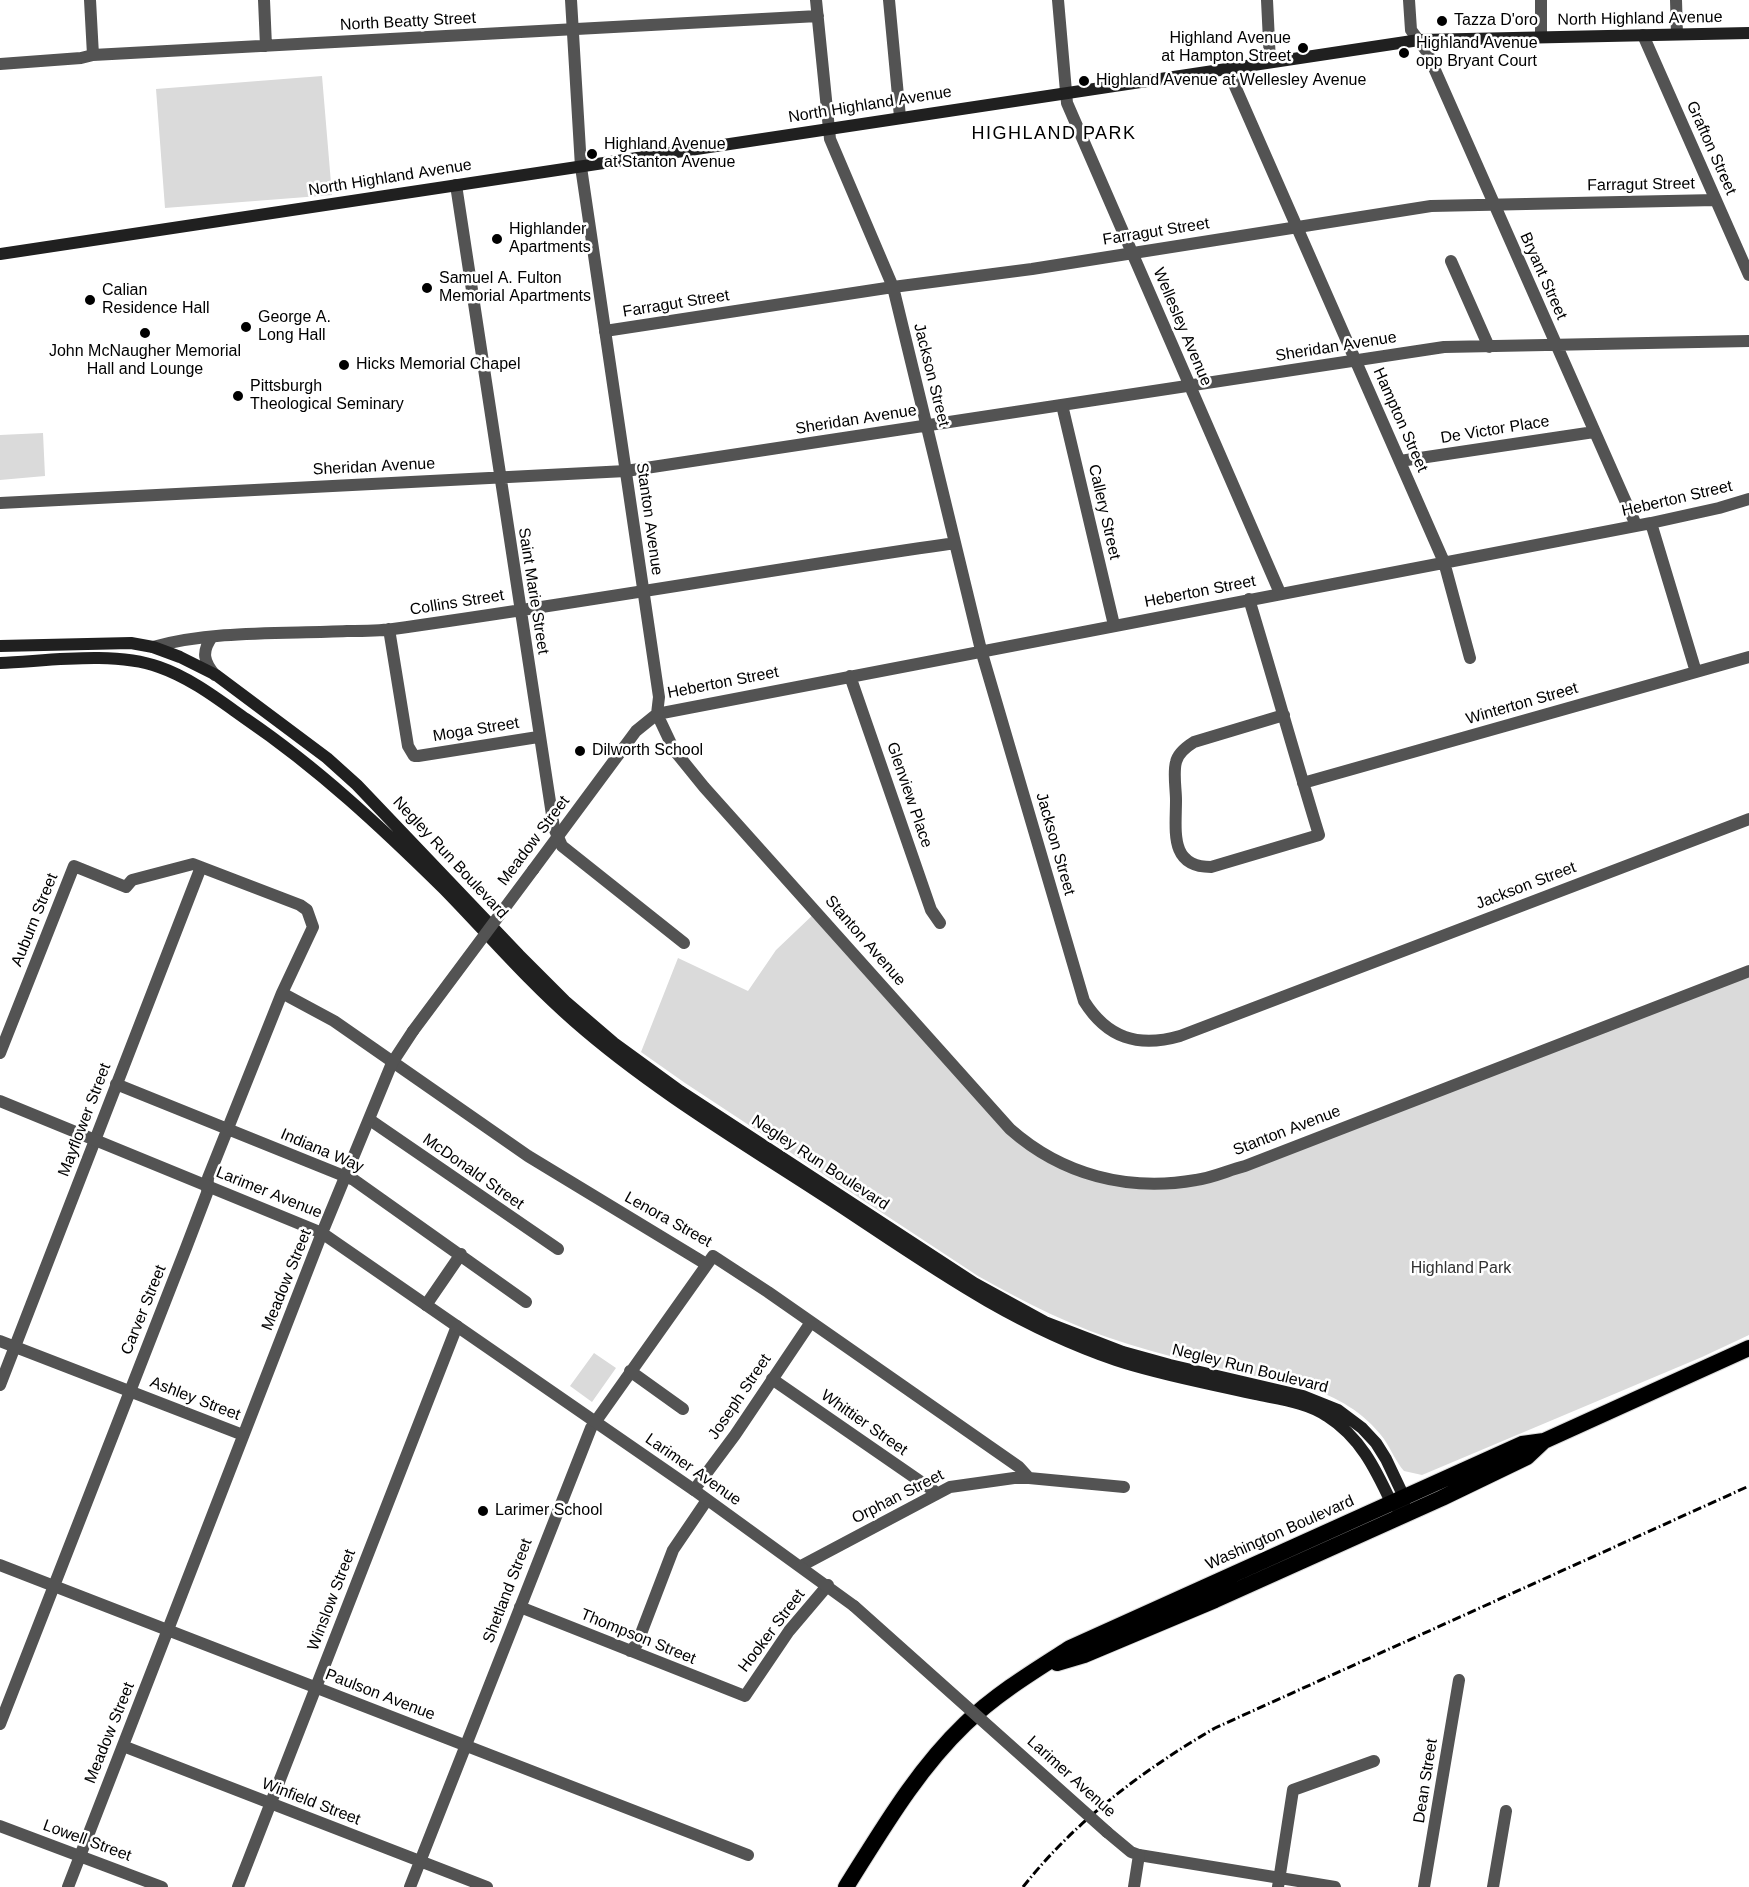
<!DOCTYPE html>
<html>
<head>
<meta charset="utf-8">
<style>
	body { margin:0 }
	canvas { display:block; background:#fff }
</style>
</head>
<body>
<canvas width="1749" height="1887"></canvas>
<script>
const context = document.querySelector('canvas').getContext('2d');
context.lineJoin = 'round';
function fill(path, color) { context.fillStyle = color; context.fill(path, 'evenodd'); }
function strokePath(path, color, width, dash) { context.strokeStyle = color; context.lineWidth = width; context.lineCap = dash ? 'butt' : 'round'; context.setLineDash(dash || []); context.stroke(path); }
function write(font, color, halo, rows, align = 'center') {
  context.font = font + ' Helvetica,sans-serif'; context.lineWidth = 5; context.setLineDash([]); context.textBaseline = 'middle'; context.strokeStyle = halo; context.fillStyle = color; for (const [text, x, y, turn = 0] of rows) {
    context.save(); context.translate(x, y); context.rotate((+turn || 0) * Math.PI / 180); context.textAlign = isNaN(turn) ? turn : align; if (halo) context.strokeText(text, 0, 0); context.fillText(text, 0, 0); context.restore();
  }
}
const green = new Path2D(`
	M322,76L332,195L165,208L156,89Z
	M43,433L45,476L0,480V435Z
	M817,911L989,1107L1066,1166L1146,1185L1197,1180L1749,971V1335L1702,1357L1422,1475L1404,1471C1396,1462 1391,1449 1384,1439C1364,1412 1337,1397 1306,1387C1246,1374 1186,1362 1128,1344C1075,1328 1026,1303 978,1276L685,1083L641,1052L678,958L748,991L776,950Z
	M594,1353L616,1368L592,1402L570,1386Z`);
const minor = new Path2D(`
	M90,0L93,55
	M264,0L266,46
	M816,0L830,139L893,287L981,650L1084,1001C1107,1038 1138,1048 1180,1036L1749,819
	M889,0L900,117
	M1058,0L1067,103L1280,593
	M1267,0L1270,62
	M1409,0L1411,30L1427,52L1636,525
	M1541,0V37
	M1676,0L1677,34
	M1643,35L1749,275
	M0,64L81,58L93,55L818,16
	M1227,68L1444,562L1470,658
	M456,185L554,828L562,846L684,943
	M1451,261L1489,347
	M605,331L893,287L1032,269L1431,206L1716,200
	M1062,405L1114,625
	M1400,461L1594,432
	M1749,499L1719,508L1651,523L657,714L674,750L704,787L1010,1129C1062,1175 1128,1192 1196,1180C1212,1178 1229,1170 1245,1166L1749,971
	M0,503L626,471L1444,347L1749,341
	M1651,523L1696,672
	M1249,599C1273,678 1295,757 1319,835L1211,867C1169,867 1176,831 1176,800C1176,789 1173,773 1176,762C1178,753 1186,747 1194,742L1284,715
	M389,629L408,746L414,756H418L538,737
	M212,637C201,652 204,662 215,675
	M153,647C213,630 285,634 347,631C362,631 378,631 393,629C580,603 767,570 955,543
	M850,676L931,910L940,923
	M1303,783L1749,657
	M282,993L334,1021L528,1156L706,1264
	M0,1053L74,866L126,887L132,880L193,864L300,905L307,910L313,927L282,993L208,1178L207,1193L186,1248L0,1724
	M116,1084L354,1180L526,1302
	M370,1120L558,1249
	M426,1305L461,1254
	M0,1341L243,1435
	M630,1371L683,1409
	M772,1379L937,1493
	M0,1385L201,867
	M694,1490L735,1435L811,1322
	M0,1565L748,1855
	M801,1566L950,1487L1014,1478H1029L1124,1487
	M520,1607L745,1696L789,1631L828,1585
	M630,1651L637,1644L673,1550L707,1500
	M123,1746L487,1887
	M0,1826L162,1887
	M1139,1855L1335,1887
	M68,1887L322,1233
	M238,1887L457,1326
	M410,1887L591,1428L713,1256L768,1292L1019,1467L1029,1478
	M1278,1887L1293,1790L1374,1761
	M1424,1887L1459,1680
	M1493,1887L1506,1811`);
const tertiary = new Path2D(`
	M533,870L636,731L657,714L659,697L581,167L571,0
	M0,1101L322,1233L694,1490L854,1606
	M322,1233L392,1063L413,1031
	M1107,1832L1131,1852L1139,1855L1134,1887`);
const secondary = new Path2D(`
	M0,254L1419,40L1749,33
	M0,646L131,643L153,647L180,657L216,675L327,758L357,785L519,955L565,1001L614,1043L680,1091L974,1283L1045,1322L1123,1352L1170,1365L1303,1396L1338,1410L1362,1428L1376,1443L1386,1459L1404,1497V1505
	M0,663C48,661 114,651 159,667C191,678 219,700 246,719C318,768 382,828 444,889C487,933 527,980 574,1021C656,1093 753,1149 844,1209C933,1268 1013,1325 1116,1360C1161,1375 1208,1383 1255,1394C1278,1399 1307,1402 1327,1416C1360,1437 1375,1468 1391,1502L1396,1507`);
const trunk = new Path2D(`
	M1057,1663L1084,1655L1215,1600L1442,1498L1527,1457L1544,1441L1749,1348
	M846,1887C882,1830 916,1771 965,1724C996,1694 1034,1671 1070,1648L1522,1444L1544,1441`);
const rail = new Path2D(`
	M1023,1887C1075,1821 1143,1770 1215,1728L1749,1486`);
const tertiaryBridge = new Path2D(`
	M413,1031L533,870
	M854,1606L1107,1832`);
const markers = [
	[1442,21,6,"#000"],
	[1303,48,6,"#000"],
	[1404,53,6,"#000"],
	[1084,81,6,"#000"],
	[592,154,6,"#000"],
	[497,239,6,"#000"],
	[427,288,6,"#000"],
	[90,300,6,"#000"],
	[246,327,6,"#000"],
	[145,333,6,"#000"],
	[344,365,6,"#000"],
	[238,396,6,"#000"],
	[580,751,6,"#000"],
	[483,1511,6,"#000"]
];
const streetNames = [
	["North Highland Avenue",1640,19,-1],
	["North Beatty Street",408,22,-3],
	["North Highland Avenue",870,105,-9],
	["Grafton Street",1711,148,66],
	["North Highland Avenue",390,178,-9],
	["Farragut Street",1641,185,-1],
	["Farragut Street",1156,232,-9],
	["Bryant Street",1543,276,66],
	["Farragut Street",676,304,-9],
	["Wellesley Avenue",1182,327,67],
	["Sheridan Avenue",1336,347,-9],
	["Jackson Street",931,375,76],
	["Sheridan Avenue",856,420,-9],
	["Hampton Street",1400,420,66],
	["De Victor Place",1495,430,-9],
	["Sheridan Avenue",374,467,-3],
	["Heberton Street",1677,499,-13],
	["Callery Street",1104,512,77],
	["Stanton Avenue",649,519,82],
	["Saint Marie Street",533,591,81],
	["Heberton Street",1200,592,-11],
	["Collins Street",457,603,-9],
	["Heberton Street",723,683,-11],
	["Winterton Street",1522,704,-16],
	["Moga Street",476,730,-9],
	["Glenview Place",909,795,71],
	["Meadow Street",534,841,-53],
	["Jackson Street",1055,844,74],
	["Negley Run Boulevard",450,858,47],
	["Jackson Street",1526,886,-21],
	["Auburn Street",35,920,-68],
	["Stanton Avenue",865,941,49],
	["Mayflower Street",85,1120,-69],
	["Stanton Avenue",1287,1131,-21],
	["Indiana Way",322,1151,23],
	["Negley Run Boulevard",820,1163,33],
	["McDonald Street",473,1172,35],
	["Larimer Avenue",269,1193,22],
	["Lenora Street",668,1220,29],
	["Meadow Street",287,1280,-68],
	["Carver Street",144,1310,-68],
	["Negley Run Boulevard",1250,1369,14],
	["Joseph Street",740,1397,-56],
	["Ashley Street",195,1399,21],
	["Whittier Street",864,1423,35],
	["Larimer Avenue",693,1470,35],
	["Orphan Street",898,1497,-27],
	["Washington Boulevard",1280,1533,-24],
	["Shetland Street",508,1591,-69],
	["Winslow Street",332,1600,-69],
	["Hooker Street",772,1631,-53],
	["Thompson Street",638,1637,22],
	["Paulson Avenue",380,1695,21],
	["Meadow Street",110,1733,-68],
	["Larimer Avenue",1071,1777,42],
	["Dean Street",1426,1781,-81],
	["Winfield Street",311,1802,21],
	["Lowell Street",87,1841,20]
];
const poiNames = [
	["Tazza D'oro",1454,21],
	["Highland Avenue",1291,39,"right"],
	["at Hampton Street",1291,57,"right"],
	["Highland Avenue",1416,44],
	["opp Bryant Court",1416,62],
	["Highland Avenue at Wellesley Avenue",1096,81],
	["Highland Avenue",604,145],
	["at Stanton Avenue",604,163],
	["Highlander",509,230],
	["Apartments",509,248],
	["Samuel A. Fulton",439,279],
	["Memorial Apartments",439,297],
	["Calian",102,291],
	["Residence Hall",102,309],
	["George A.",258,318],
	["Long Hall",258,336],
	["John McNaugher Memorial",145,352,"center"],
	["Hall and Lounge",145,370,"center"],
	["Hicks Memorial Chapel",356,365],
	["Pittsburgh",250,387],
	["Theological Seminary",250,405],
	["Dilworth School",592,751],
	["Larimer School",495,1511]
];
const parkNames = [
	["Highland Park",1461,1269]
];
const neighbourhoodNames = [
	["HIGHLAND PARK",1054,134]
];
fill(green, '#dadada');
strokePath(trunk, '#dbdbdb', 18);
strokePath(minor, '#535353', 12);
strokePath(tertiary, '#535353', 12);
strokePath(secondary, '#202020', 12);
strokePath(trunk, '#000', 16);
strokePath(rail, '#000', 3, [9, 3, 1.5, 3]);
strokePath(tertiaryBridge, '#535353', 12);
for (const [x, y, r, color] of markers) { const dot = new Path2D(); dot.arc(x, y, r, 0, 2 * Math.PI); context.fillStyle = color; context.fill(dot); strokePath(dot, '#fff', 2); }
write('16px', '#000', '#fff', streetNames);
write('16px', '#000', '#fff', poiNames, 'left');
write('16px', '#313131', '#fff', parkNames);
context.letterSpacing = '1.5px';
write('18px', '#000', '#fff', neighbourhoodNames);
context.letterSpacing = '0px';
</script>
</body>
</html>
